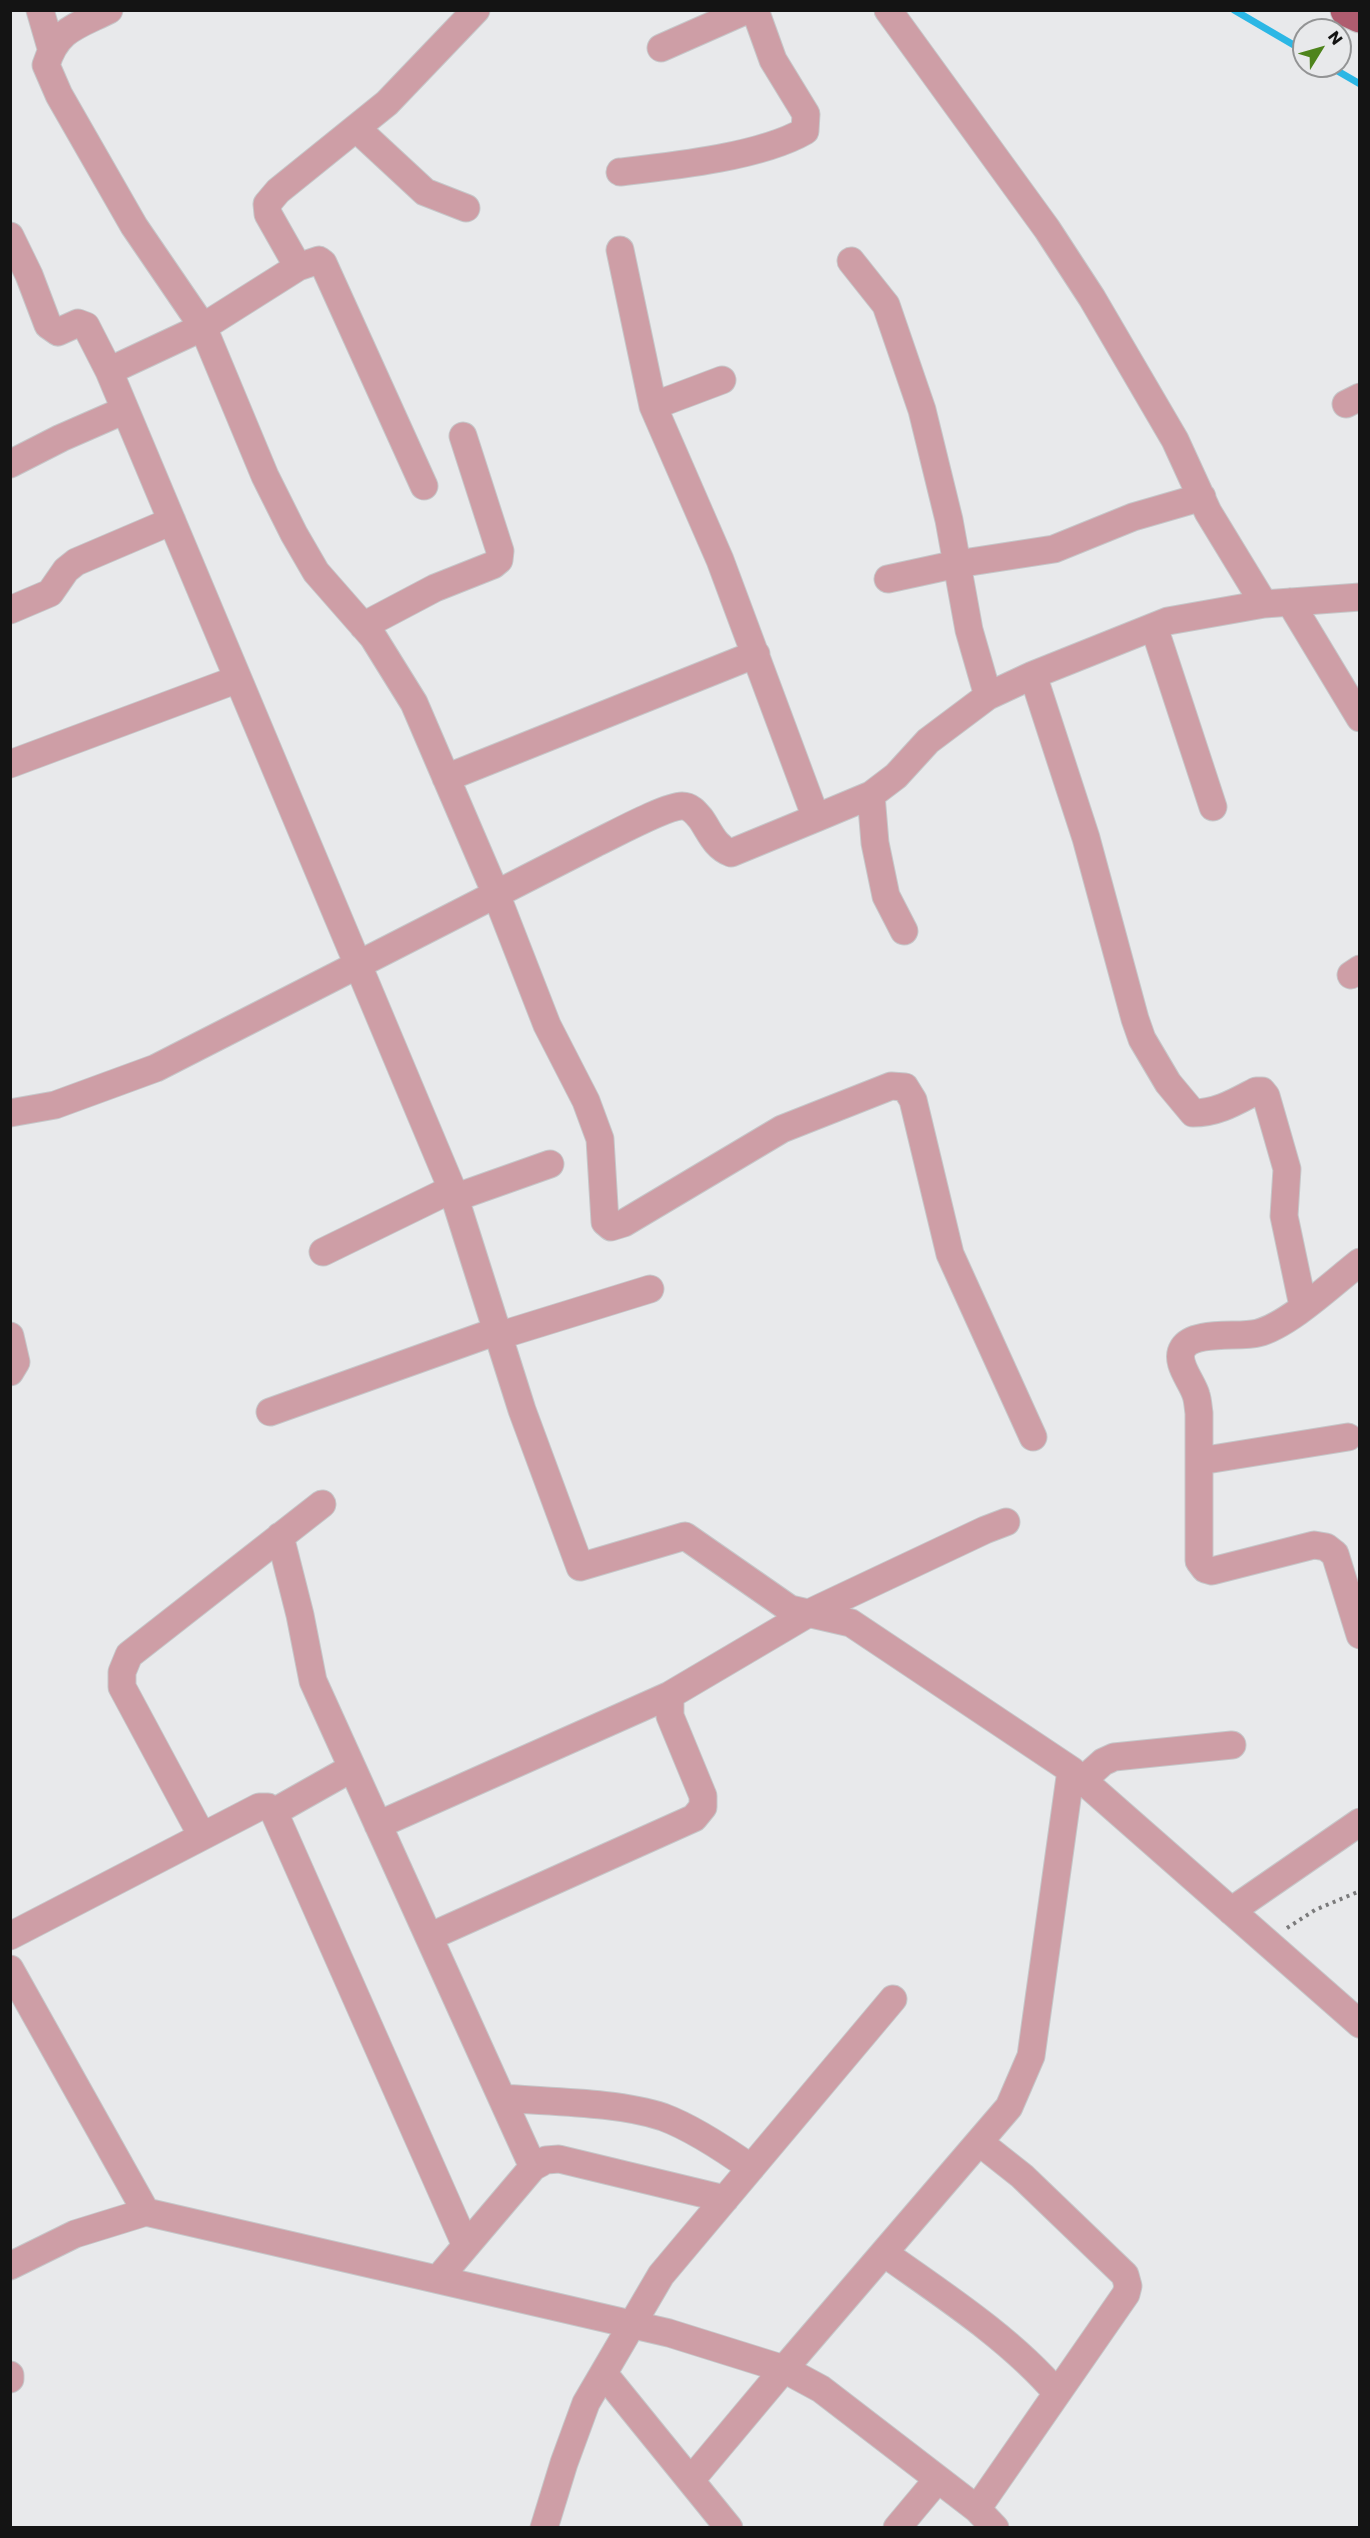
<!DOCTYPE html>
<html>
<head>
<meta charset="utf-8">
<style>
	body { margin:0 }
	#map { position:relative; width:1370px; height:2538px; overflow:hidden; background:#e8e9eb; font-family:Poppins,sans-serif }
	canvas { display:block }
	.frame { position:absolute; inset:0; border:12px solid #141414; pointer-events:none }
	.north { position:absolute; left:1292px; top:18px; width:60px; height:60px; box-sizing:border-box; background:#e8e9eb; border:2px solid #939495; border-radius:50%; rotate:53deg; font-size:16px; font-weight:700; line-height:24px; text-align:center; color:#141414 }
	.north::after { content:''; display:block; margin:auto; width:21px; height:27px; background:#4e841c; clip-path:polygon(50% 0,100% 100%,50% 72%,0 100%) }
</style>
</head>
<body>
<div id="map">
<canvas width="1370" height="2538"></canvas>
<div class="frame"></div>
<div class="north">N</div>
</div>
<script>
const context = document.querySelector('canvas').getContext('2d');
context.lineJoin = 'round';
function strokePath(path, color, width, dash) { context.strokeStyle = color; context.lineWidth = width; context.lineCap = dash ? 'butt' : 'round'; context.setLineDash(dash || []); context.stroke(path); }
const stream = new Path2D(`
	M1234,10L1304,51
	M1329,66L1360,84`);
const path = new Path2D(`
	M1287,1928L1315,1910L1360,1891`);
const minor = new Path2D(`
	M40,10L51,48
	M109,10C77,26 57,29 46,65L59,95L134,226L203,327L265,476L294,534L316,572L373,637L414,703L496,894L547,1025L586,1101L600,1139L605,1222L611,1227L624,1223L782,1129L891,1086L905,1087L913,1100L950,1254L1033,1437
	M888,10L1047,229L1092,298L1175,440L1208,512L1264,604L1360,597
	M661,48L747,10
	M356,128L425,192L466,208
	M620,172C673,166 760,157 805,131L806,114L773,60L755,10
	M10,236L29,275L48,325L58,332L78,323L86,326L109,371L452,1189L522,1410L580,1567L685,1536L790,1609L851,1623L1071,1770L1360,2024
	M620,250L653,406
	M851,261L886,305L922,410L949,520L969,630L988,696
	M298,267L319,260L323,263L424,486
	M109,371L203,327L298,267L268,214L267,204L278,191L387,103L476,10
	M1346,404L1360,397
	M10,464L61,438L125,410
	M888,579L957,564L1054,549L1133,517L1202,497
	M1290,602L1360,718
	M10,610L50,593L66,570L76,562L172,521
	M363,626L435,588L493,565L499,560L500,551L463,436
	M1154,627L1213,807
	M1033,675L1086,838L1135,1019L1142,1039L1168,1083L1193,1113C1217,1113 1235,1102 1256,1091H1262L1266,1096L1287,1169L1284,1216L1303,1306
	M10,764L238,679
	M446,778L756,654
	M816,818L871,795
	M904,931L886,896L875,843L871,795L896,776L928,741L988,696L1033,675L1168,621L1264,604
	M1351,975L1360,969
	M10,1113L55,1105L156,1068L596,843C613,835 666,806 682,806C691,806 696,813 701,819C710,832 715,847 731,853L816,818L720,560L653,406L722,380
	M454,1198L550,1164
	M323,1252L452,1189
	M1360,1262C1333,1283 1289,1325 1258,1333C1239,1338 1194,1330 1183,1348C1174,1362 1192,1381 1196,1395C1198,1401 1198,1407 1199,1413V1561L1205,1569L1212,1571L1314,1545L1326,1547L1335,1554L1360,1635
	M10,1336L16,1362L10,1372
	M498,1336L650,1289
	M270,1412L497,1331
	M1200,1461L1348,1437
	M280,1536L300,1615L313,1681L533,2167
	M1083,1780L1103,1762L1114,1757L1232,1745
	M274,1812L352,1768
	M378,1825L670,1695L809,1613L985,1530L1006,1522
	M202,1836L122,1687V1672L129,1655L322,1504
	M1231,1911L1360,1822
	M10,1936L259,1807H268L274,1812L466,2246
	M429,1937L694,1818L703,1807V1796L670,1716V1695
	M10,1969L146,2212
	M502,2098C550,2102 619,2102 663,2117C690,2127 727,2151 751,2168
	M884,2253C943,2295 1010,2338 1057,2393
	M10,2266L75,2234L146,2212L669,2333L784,2369L1009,2107L1031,2056L1071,1770
	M438,2279L533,2167L546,2160L559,2159L725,2199
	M604,2374L729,2528
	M10,2375V2379
	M691,2480L784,2369L821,2389L977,2509L995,2528
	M977,2509L1126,2294L1128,2286L1125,2275L1022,2176L979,2142
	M544,2528L564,2463L586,2403L661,2275L893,1999
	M897,2528L938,2479`);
const major = new Path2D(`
	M1347,10L1360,16`);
strokePath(stream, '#2cb7e5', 7);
strokePath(minor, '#c6c7c9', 29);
strokePath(major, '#c6c7c9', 35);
strokePath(path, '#7b7b7c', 4, [3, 4.5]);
strokePath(minor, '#ce9ea6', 27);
strokePath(major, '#af5c6f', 33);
</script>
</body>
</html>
